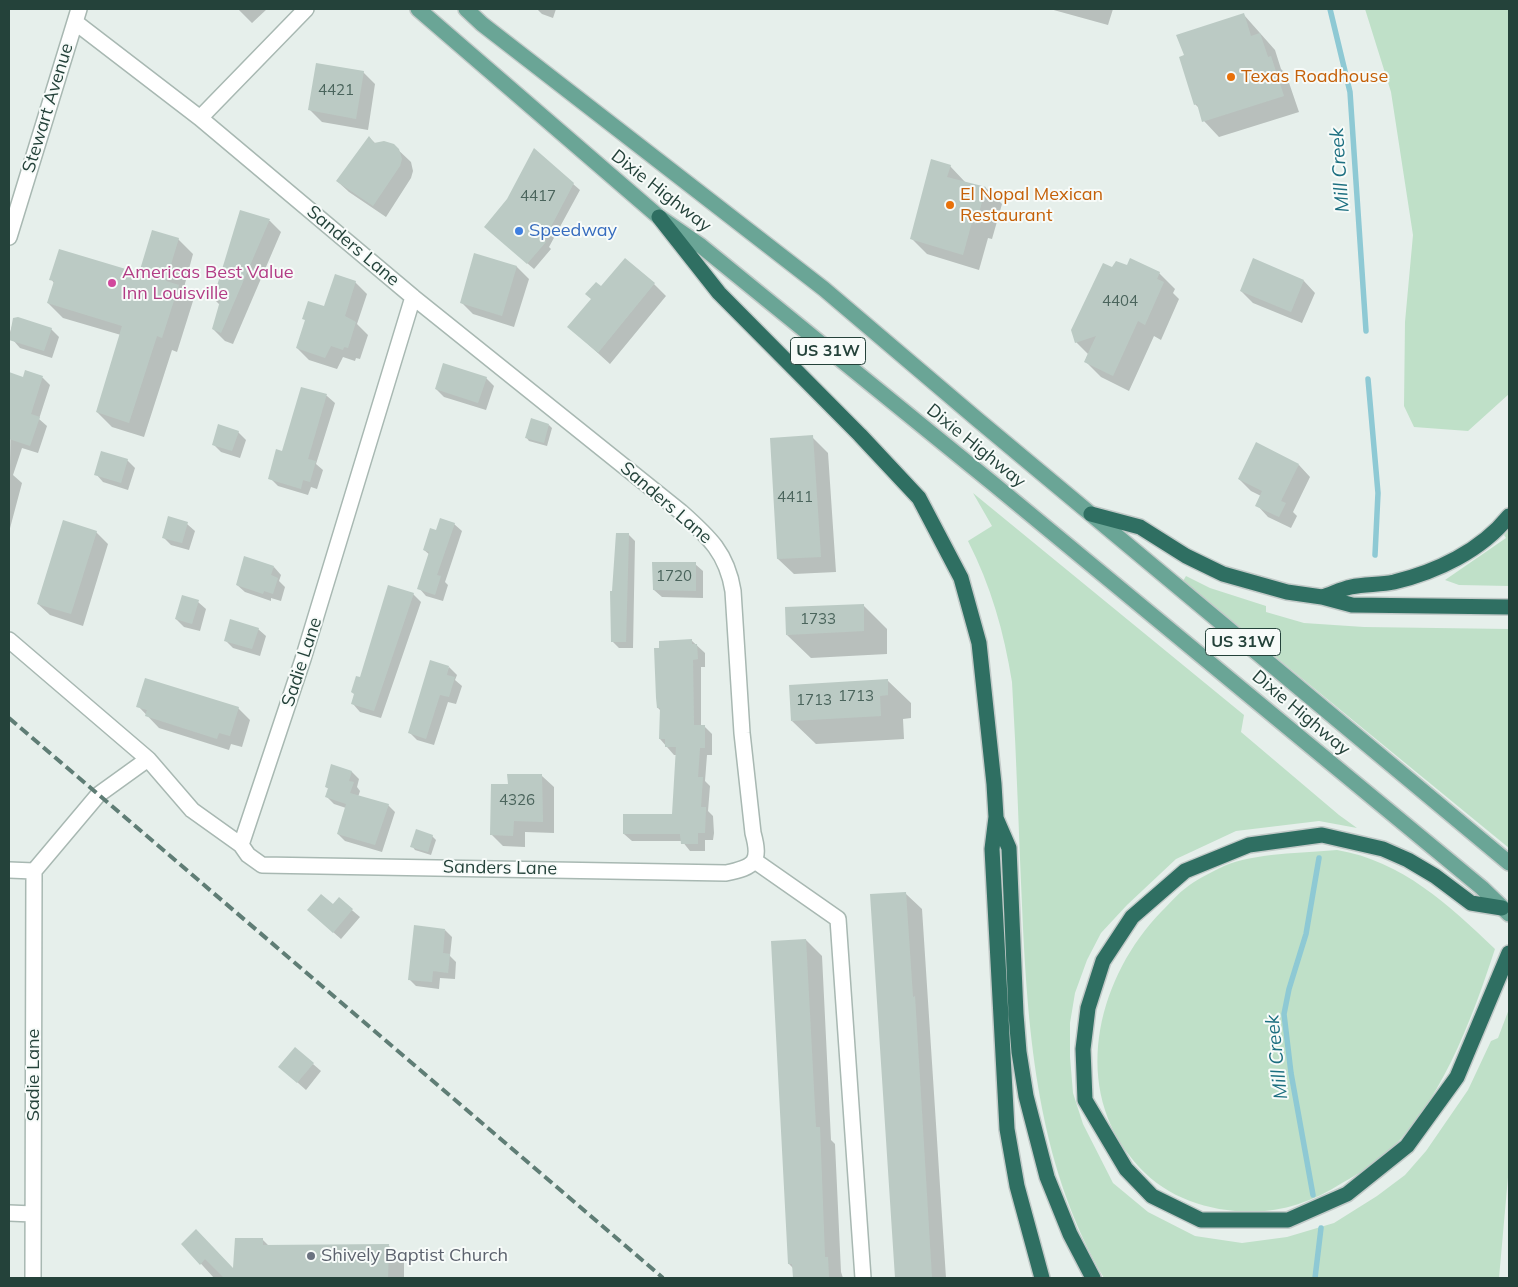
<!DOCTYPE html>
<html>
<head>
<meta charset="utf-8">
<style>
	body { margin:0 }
	#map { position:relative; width:1518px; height:1287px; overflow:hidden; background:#e6efeb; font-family:Mulish,sans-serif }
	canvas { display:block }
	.frame { position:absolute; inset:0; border:10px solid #24423a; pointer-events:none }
</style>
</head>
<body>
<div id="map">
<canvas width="1518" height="1287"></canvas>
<div class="frame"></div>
</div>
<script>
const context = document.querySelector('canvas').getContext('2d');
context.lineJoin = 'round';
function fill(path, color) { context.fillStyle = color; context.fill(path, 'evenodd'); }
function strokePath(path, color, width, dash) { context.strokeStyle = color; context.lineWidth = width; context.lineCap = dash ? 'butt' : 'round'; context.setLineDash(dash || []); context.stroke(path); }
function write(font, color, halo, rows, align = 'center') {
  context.font = font + ' Mulish,sans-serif'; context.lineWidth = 4; context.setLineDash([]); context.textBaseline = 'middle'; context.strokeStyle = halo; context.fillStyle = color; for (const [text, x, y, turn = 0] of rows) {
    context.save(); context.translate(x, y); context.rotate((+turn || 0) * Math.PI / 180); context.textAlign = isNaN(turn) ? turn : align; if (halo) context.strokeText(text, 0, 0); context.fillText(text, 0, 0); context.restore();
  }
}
const green = new Path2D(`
	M1365,9H1509V394L1468,431L1414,427L1404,406L1405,322L1413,235L1391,92Z
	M973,493L1244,715L1241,732L1339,815L1357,828L1319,821L1236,831L1176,859L1127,905L1101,933L1087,960L1075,993L1070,1023V1057L1073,1093L1083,1124L1113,1183L1148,1212L1195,1236L1242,1243L1287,1237L1334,1223L1377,1196L1405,1175L1426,1151L1468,1090L1491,1041L1498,1038L1509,1009V1166L1499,1278H1104C1041,1171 1029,1049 1023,928C1019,846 1017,764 1012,682C1004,632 991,586 968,541L992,526Z
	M1509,529V586L1459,585L1445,580L1506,538L1504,535Z
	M1186,576L1210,588L1266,606V612L1304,623L1364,627L1509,629V848L1183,581Z
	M1337,850C1402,861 1449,905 1495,949C1472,1019 1439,1110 1380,1159C1368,1168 1355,1176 1342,1183C1309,1204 1274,1215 1235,1211C1192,1207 1155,1190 1129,1155C1071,1080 1100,975 1161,912C1171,902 1181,890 1194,882C1203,876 1214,871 1224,866C1253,853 1304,853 1337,850Z`);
const shadow = new Path2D(`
	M238,9H267L252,23Z
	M537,9H556L553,18L542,14Z
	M1050,9H1113L1108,25Z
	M1244,15L1275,50L1281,69L1286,74L1299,112L1219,137L1204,121L1200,109L1195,104Z
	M363,72L375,84L368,130L322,122L310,110Z
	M370,138L376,144L393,145L411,162L413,171L411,178L386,217L349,192L337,181Z
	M534,150L580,190L549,247L551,249L534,269L492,233Z
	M950,166L966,183L986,188L1002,204L992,239L988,238L979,270L927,254L911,238Z
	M241,212L270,221L281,232L233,344L225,341L213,329L220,305L214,299Z
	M178,239L193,254L183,291L193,301L177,352L172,350L144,437L112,427L97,412L121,335L63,318L48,303L54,283L51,279L139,275Z
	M475,255L517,267L529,279L514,327L473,314L461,302Z
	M1127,267L1159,273L1175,289L1173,293L1179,299L1161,340L1154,336L1129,391L1101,377L1085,361L1088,354L1076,342L1113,268Z
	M1304,281L1315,293L1302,323L1253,303L1241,291Z
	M355,282L367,294L357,324L368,335L360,359L356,358L355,361L343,357L337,369L309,360L297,348L325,307Z
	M654,284L666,296L610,364L569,327L601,288Z
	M14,319L51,329L59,337L52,358L20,348L13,340L9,336Z
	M26,372L43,378L50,385L39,419L47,426L38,453L22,448L13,475L22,483L9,532L11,399L9,373L24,378Z
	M486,378L494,386L486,410L444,397L436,389Z
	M302,388L327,396L335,403L316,464L323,470L317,489L311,487L308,495L278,486L270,478L283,452Z
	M549,425L552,428L547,446L529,441L526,437Z
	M238,432L246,440L240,458L221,452L213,444Z
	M812,437L828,453L836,572L794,574L778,559Z
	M127,460L135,468L128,490L103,482L96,474Z
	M1299,465L1310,477L1293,512L1297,516L1291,528L1268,517L1257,505L1261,496L1251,491L1239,479Z
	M187,524L195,531L189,550L171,545L163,537Z
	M454,524L462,531L445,582L448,585L443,601L426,596L419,588L430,555L424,550L437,532Z
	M96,532L108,544L83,626L50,615L38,604Z
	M628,534L635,541L633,648H619L612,641L613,592Z
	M695,564L703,571V598L662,597L654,590Z
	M274,567L281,575L279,581L285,587L281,601L271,598V601L245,592L237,585Z
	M413,594L421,602L381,718L360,712L353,704L360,678Z
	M198,602L206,609L200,631L184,627L176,619Z
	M863,605L887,629V654L811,658L787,635Z
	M258,629L266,636L260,656L233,648L225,640Z
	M691,640L705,653V667H701V726H704L712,734V755H707L705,781L710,786L708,811L713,816L714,833L713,840H705V851H690L682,841H632L624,834L673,816L677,755H674L660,739L661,711L658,708Z
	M449,667L457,675L455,680L462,686L456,704L448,702L434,745L417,740L409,732Z
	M887,680L911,703V718L903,719L904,739L816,744L792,721Z
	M138,706L238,708L250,720L242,747L231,744L229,750L159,728Z
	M332,766L352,772L359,779L357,787L360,791L358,797L388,805L395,812L382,852L345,841L338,834L346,808L334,804L327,797L329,789L326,787Z
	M542,776L554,787V833L525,832V847L503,846L491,834L509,785Z
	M432,836L436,840L431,855L415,850L412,846Z
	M906,894L922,909L946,1278H897L872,896Z
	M339,899L360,917L341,939L317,918Z
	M445,930L452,937L450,956L456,962L455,979L440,978L439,989L416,986L409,979Z
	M806,940L822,956L831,1140L835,1144L841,1272L843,1278H794V1269L789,1264Z
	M313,1064L321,1071L306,1090L288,1074Z
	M262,1239L269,1246H389L404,1262V1278H214L183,1244L235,1271Z`);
const stream = new Path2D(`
	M1330,9L1350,92L1366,331
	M1368,379L1378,493L1375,555
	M1313,1195L1291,1073L1284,1014L1289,989L1306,934L1319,858
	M1315,1278L1321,1228`);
const building = new Path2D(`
	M1244,13L1251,36L1260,33L1268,57L1271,56L1284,96L1202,122L1197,104L1194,105L1179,57L1184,55L1176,35Z
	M316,63L364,71L356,119L308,110Z
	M369,136L374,143L384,141L394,144L399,149L402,159L400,166L373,206L336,181Z
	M534,148L574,183L544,240L546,242L527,264L484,227L507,199Z
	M931,159L951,165L947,177L986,187L976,224L972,222L963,255L910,239Z
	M240,210L270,219L221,333L212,329L220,301L213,299Z
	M152,230L179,238L166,281L179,285L162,338L157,336L129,423L96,412L122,326L47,303L54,281L49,280L59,249L139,273Z
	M474,253L517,266L502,316L460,303Z
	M625,258L655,283L598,353L567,327L591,299L585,294L596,282L601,286Z
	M1130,258L1160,272L1157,279L1164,282L1145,325L1138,321L1113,376L1084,362L1096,336L1075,343L1071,330L1103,263L1112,267L1116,261L1127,265Z
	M1253,258L1304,280L1291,312L1240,291Z
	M335,274L356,281L345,316L356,322L348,348L344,347L343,350L331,346L325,358L296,348L305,320L302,319L308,301L324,306Z
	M18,317L52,328L44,351L9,340L13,318Z
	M443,363L487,377L478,403L435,389Z
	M25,370L43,376L31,414L40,417L30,446L9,439V372L23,377Z
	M301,387L327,394L308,459L316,461L310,482L303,480L301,489L268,479L276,449L282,451Z
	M531,418L549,424L544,443L525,438Z
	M218,424L239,431L232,451L212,445Z
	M813,435L821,557L777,559L770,438Z
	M1256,442L1299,464L1281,501L1286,503L1279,517L1255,506L1262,491L1238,479Z
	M101,451L128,459L121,483L94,475Z
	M168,516L188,522L182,543L162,538Z
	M440,518L455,523L437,575L441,576L435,595L417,589L429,552L423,550L430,528L436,530Z
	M63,520L97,531L71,614L37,604Z
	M616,533H629L626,642H611L610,591H612Z
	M244,556L274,566L271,575L278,578L273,594L264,591L263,594L236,585Z
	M652,562H696V591L653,590Z
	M388,585L414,593L374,711L351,704L354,694L351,692L356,676L360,677Z
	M182,595L199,600L192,624L175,619Z
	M864,604V631L786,635L785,607Z
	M230,619L259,628L252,649L224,641Z
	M692,639V644H697L698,659L693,660L694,725H705V748H700L698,777H703L701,807H706L705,833H698V844H681L680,834H623V814H672L676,747H665V739H659L660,708H657L656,698L654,648H659V641Z
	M430,660L449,666L447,675L455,677L449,697L440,695L426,739L408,733Z
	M145,678L239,707L230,736L219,733L217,739L145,716L147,710L136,707Z
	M888,679V695L880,696L881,716L791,721L789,685Z
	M331,764L352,771L349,781L354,782L350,793L389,804L375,845L337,834L346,804L325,797L328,788L325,787Z
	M507,774H542L543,822L514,821L513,836L490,835L491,784H508Z
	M416,829L433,835L428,852L410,847Z
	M906,892L913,997L915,996L932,1278H895L877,1002L870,894Z
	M321,894L333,904L339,897L353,909L333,933L307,910Z
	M414,925L445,929L443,953L450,954L448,973L433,971L432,982L408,980Z
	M806,939L816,1127H820L825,1257H828L829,1278H793L792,1264H788L771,941Z
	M295,1047L314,1063L297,1083L278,1067Z
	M196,1229L233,1268L235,1238H263V1245L389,1244L388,1278H224L205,1259L200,1265L181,1244Z`);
const minor = new Path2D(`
	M200,118L306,9
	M9,237L79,9
	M9,640L148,759L192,810L241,845L248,855L262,865L726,873C755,867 761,862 753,833L742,733L733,591C727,553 709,537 681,512L413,297L200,118L75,22
	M241,845L303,659L413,297
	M755,861L838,919L863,1278
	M9,870L34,871L98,795L148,759
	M9,1213L33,1214
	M33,1278L34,871`);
const major = new Path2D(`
	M418,9L659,217L701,246L996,486L1482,888L1509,914
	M466,9L482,24L824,289L978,420L1509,863`);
const highway = new Path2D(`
	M659,217L719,293L860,435L919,498L961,578L979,643L994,784L996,817L992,849L1007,1129L1017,1186L1042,1278
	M1091,514L1140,527L1186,556L1223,574L1287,592L1322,597L1352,605L1509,607
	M1322,597C1332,594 1341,589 1351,587C1365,584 1380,585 1394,582C1436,572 1481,551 1509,516
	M996,818L1009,848L1016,1014L1019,1052L1026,1096L1047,1177L1070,1234L1093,1278
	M1502,908L1471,903L1435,876L1408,860L1383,849L1322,835L1249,845L1185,871L1132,917L1103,961L1088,1008L1083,1049L1085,1100L1126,1169L1152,1196L1201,1220H1288L1347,1194L1407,1146L1457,1077L1509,953`);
const rail = new Path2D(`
	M9,718L663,1278`);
const markers = [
	[1231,77,5,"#e8710a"],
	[950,205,5,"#e8710a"],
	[519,231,5,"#3f7fe0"],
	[112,283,5,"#d1479c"],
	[311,1256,5,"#6b7280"]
];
const numberNames = [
	["4421",336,90],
	["4417",538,196],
	["4404",1120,301],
	["4411",795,497],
	["1720",674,576],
	["1733",818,619],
	["1713",856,696],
	["1713",814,700],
	["4326",517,800]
];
const shields = [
	[828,351,75],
	[1243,642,75]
];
const shieldNames = [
	["US 31W",828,351],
	["US 31W",1243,642]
];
const foodNames = [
	["Texas Roadhouse",1241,77],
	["El Nopal Mexican",960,195],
	["Restaurant",960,216]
];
const streetNames = [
	["Stewart Avenue",48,108,-73],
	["Dixie Highway",661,191,38],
	["Sanders Lane",353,246,40],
	["Dixie Highway",976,446,39],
	["Sanders Lane",666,503,41],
	["Sadie Lane",302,662,-72],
	["Dixie Highway",1301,713,40],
	["Sanders Lane",500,868,1],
	["Sadie Lane",34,1075,-90]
];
const shopNames = [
	["Speedway",529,231]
];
const hotelNames = [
	["Americas Best Value",122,273],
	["Inn Louisville",122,294]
];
const worshipNames = [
	["Shively Baptist Church",321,1256]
];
const waterNames = [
	["Mill Creek",1340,170,-94],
	["Mill Creek",1277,1057,-96]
];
fill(green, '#bfe0c8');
fill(shadow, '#0003');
strokePath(stream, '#8ec9d4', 5.5);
fill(building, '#bbcac4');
strokePath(minor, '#a8b8b2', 18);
strokePath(major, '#c2cac8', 18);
strokePath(highway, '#c2cac8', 18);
strokePath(minor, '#fff', 15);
strokePath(major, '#6aa596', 15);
strokePath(highway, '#2f6f62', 15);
strokePath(rail, '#5f7d75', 4, [10, 5]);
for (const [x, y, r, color] of markers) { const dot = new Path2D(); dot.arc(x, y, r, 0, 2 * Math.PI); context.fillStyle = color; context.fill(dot); strokePath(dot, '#f7fbf9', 2); }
write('15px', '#4a645c', null, numberNames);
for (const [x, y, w] of shields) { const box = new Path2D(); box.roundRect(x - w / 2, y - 13.5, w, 27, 4); context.fillStyle = '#f7fbf9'; context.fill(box); strokePath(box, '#24423a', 1); }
write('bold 16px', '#24423a', null, shieldNames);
write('18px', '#c56008', '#f7fbf9', foodNames, 'left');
write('18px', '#24423a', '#f7fbf9', streetNames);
write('18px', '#366cbe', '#f7fbf9', shopNames, 'left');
write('18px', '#b23c85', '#f7fbf9', hotelNames, 'left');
write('18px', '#5b616d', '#f7fbf9', worshipNames, 'left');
write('italic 19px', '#1c6f80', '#f7fbf9', waterNames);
</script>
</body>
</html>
